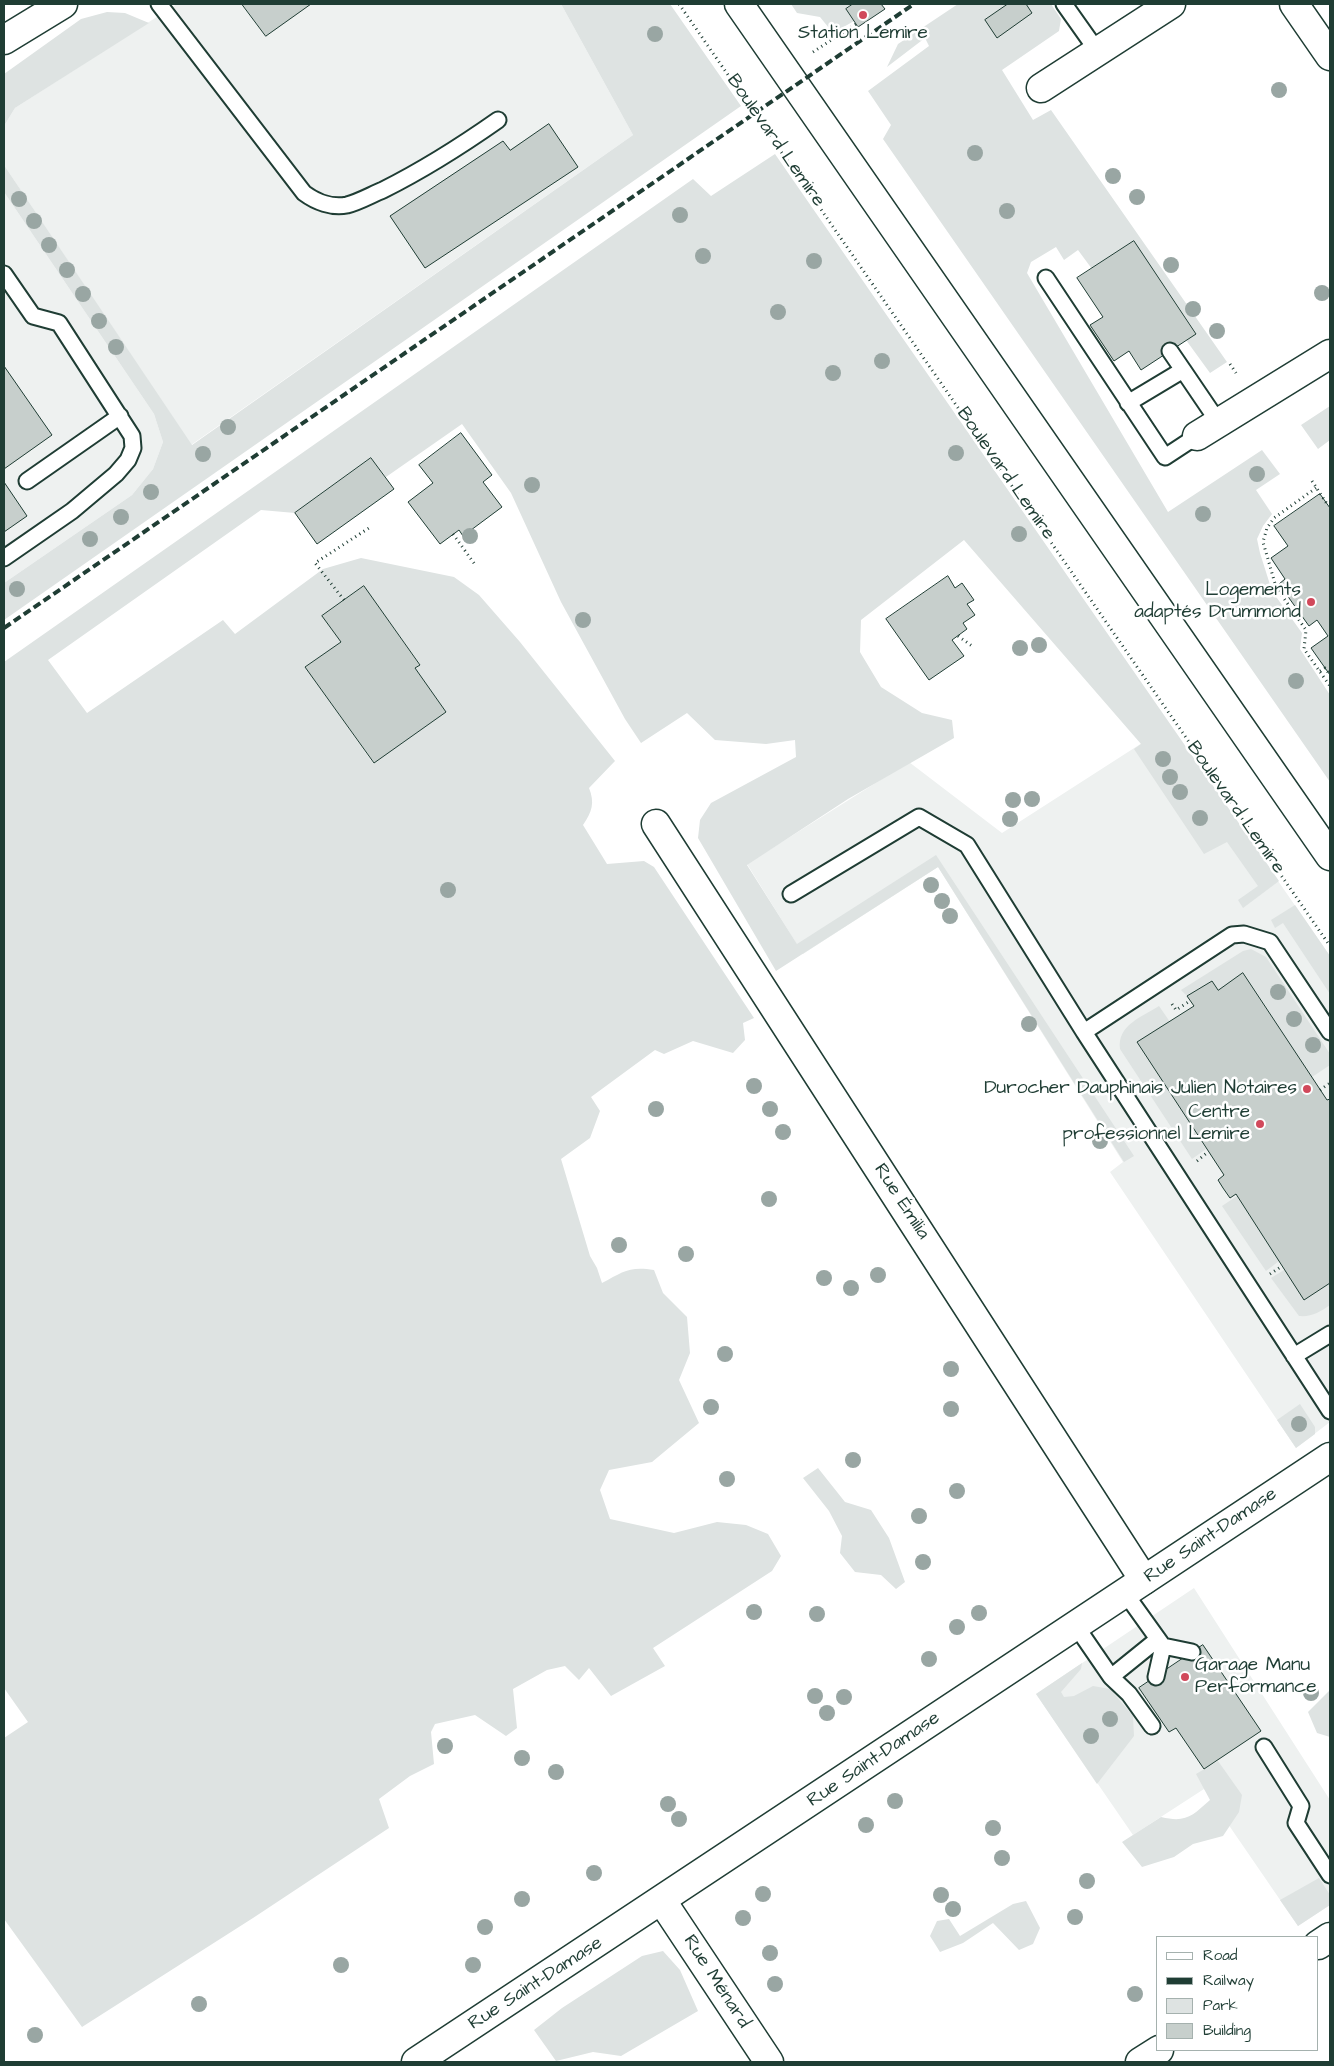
<!DOCTYPE html>
<html>
<head>
<meta charset="utf-8">
<style>
	body { margin:0 }
	#map { position:relative; width:1334px; height:2066px; overflow:hidden; background:#fff; font-family:"Architects Daughter",sans-serif }
	canvas { display:block }
	.frame { position:absolute; inset:0; border:5px solid #1f3d34; pointer-events:none }
	.legend { position:absolute; left:1156px; top:1936px; width:162px; height:115px; box-sizing:border-box; background:#fff; border:1px solid #a5b1ae; margin:0; padding:6px 9px; list-style:none; font-size:15px; color:#1f3d34 }
	.legend li { display:flex; align-items:center; gap:10px; height:25px }
	.legend b { width:25px; border:1px solid #a5b1ae }
</style>
</head>
<body>
<div id="map">
<canvas width="1334" height="2066"></canvas>
<div class="frame"></div>
<ul class="legend">
<li><b style="height:6px;background:#fff"></b>Road</li>
<li><b style="height:6px;background:#1f3d34"></b>Railway</li>
<li><b style="height:14px;background:#dee3e2"></b>Park</li>
<li><b style="height:14px;background:#c7cfcc"></b>Building</li>
</ul>
</div>
<script>
const context = document.querySelector('canvas').getContext('2d');
context.lineJoin = 'round';
function fill(path, color) { context.fillStyle = color; context.fill(path, 'evenodd'); }
function strokePath(path, color, width, dash) { context.strokeStyle = color; context.lineWidth = width; context.lineCap = dash ? 'butt' : 'round'; context.setLineDash(dash || []); context.stroke(path); }
function write(font, color, halo, rows, align = 'center') {
  context.font = font + ' "Architects Daughter",sans-serif'; context.lineWidth = 5; context.setLineDash([]); context.textBaseline = 'middle'; context.strokeStyle = halo; context.fillStyle = color; for (const [text, x, y, turn = 0] of rows) {
    context.save(); context.translate(x, y); context.rotate((+turn || 0) * Math.PI / 180); context.textAlign = isNaN(turn) ? turn : align; if (halo) context.strokeText(text, 0, 0); context.fillText(text, 0, 0); context.restore();
  }
}
const built = new Path2D(`
	M177,4H561L633,135L191,445L4,165V126L15,108Z
	M4,192L154,414L163,442L153,469L132,495L4,583Z
	M1170,725L1330,956V1422L1296,1448L1110,1172L1123,1162L938,867L803,954L747,864L909,762L1002,833Z
	M1194,1588L1330,1800V1905L1298,1926L1204,1789L1133,1835L1036,1694Z`);
const green = new Path2D(`
	M561,4H670L741,106L4,620V583L132,495L153,469L163,442L154,414L4,192V165L192,445L633,135Z
	M791,4H852L846,9L854,21L833,33L820,17L797,13Z
	M958,4H1051L1061,19L1059,31L1002,70L1033,120L1051,110L1227,362L1210,373L1186,340L1196,333L1134,241L1092,269L1078,250L1064,260L1056,247L1031,262L1027,273L1168,512L1262,450L1280,474L1256,490L1272,514L1263,526L1257,539L1260,553L1272,591L1302,633L1300,649L1330,695V782L883,139L891,125L868,91L929,46L925,38L887,67L898,44Z
	M107,12L125,13L149,23L15,108L4,126V74L81,19Z
	M775,154L1279,881L1243,908L1238,900L1258,886L1227,842L1204,854L1134,749L1141,744L964,540L861,620L860,652L881,687L922,713L952,720L954,738L848,799L747,865L797,944L936,855L1134,1156L1124,1162L938,867L776,971L698,838L700,820L711,803L796,757L795,740L766,744L715,740L687,713L641,743L625,719L561,602L511,493L462,424L386,477L371,458L295,513L261,510L48,660L87,713L223,620L235,634L323,569L361,558L454,577L479,595L520,642L615,761L589,788C595,803 592,812 583,825L607,864L644,861L654,867L754,1018L743,1023L745,1040L733,1053L693,1041L664,1054L655,1050L591,1097L600,1111L590,1138L561,1159L590,1256L597,1268L602,1283C623,1272 629,1266 654,1270L663,1293L687,1317L690,1353L679,1380L699,1423L652,1462L609,1470L600,1490L610,1519L674,1533L717,1522L746,1525L768,1534L781,1556L772,1571L653,1648L665,1666L611,1696L589,1668L579,1680L565,1666L547,1670L513,1689L517,1728L506,1736L475,1715L435,1724L431,1732L434,1764L410,1776L379,1799L389,1828L253,1918L82,2027L4,1919V1738L28,1722L4,1688V662L693,179L711,196ZM364,586L420,664L415,668L446,712L373,763L305,667L341,642L322,616Z
	M1330,406V440L1318,449L1301,425Z
	M1295,905L1330,956V994L1283,923L1275,928L1271,920Z
	M1251,949L1266,957L1330,1054V1065L1312,1077L1244,973L1218,990L1211,981L1187,996L1181,990L1243,951Z
	M1159,1006L1170,1022L1137,1043L1206,1149L1192,1159L1120,1049C1117,1025 1142,1017 1159,1006Z
	M1237,1196L1279,1261L1266,1271L1222,1206Z
	M1284,1270L1305,1300L1330,1283V1305C1320,1312 1312,1317 1299,1316L1271,1278Z
	M1300,1404L1315,1427V1434L1296,1448L1277,1420Z
	M818,1468L845,1502L871,1510L889,1538L905,1582L896,1589L881,1575L855,1572L840,1553L842,1536L829,1511L803,1478Z
	M1082,1663L1081,1669L1061,1692L1064,1697L1074,1696L1093,1686L1110,1689L1133,1716L1134,1736L1097,1784L1036,1694Z
	M1330,1690V1737L1317,1733L1308,1712Z
	M1218,1761L1242,1795L1239,1812L1223,1836L1193,1844L1174,1857L1142,1867L1122,1842L1161,1817C1186,1823 1192,1816 1210,1800L1196,1774Z
	M1319,1878L1330,1895V1905L1298,1926L1280,1900Z
	M1026,1901L1040,1928L1033,1944L1019,1950L993,1923L963,1943L940,1952L930,1936L937,1921L949,1919L960,1936L1013,1904Z
	M663,1951L680,1970L698,2011L621,2056L593,2052L556,2061L534,2030L562,2008L642,1956Z`);
const building = new Path2D(`
	M242,4H311L266,36Z
	M853,4H881L885,9L858,27L846,9Z
	M1008,4H1026L1032,13L997,38L985,20Z
	M549,124L578,167L425,268L390,216L503,141L510,150Z
	M1134,241L1196,334L1141,370L1129,351L1114,361L1090,325L1103,317L1077,278Z
	M4,366L52,435L4,469Z
	M461,433L492,475L483,482L502,507L463,536L459,530L440,544L408,502L433,483L419,465Z
	M371,458L394,489L317,544L295,513Z
	M4,482L27,516L4,532Z
	M1320,494L1330,508V675L1311,648L1328,636L1317,620L1309,626L1279,584L1285,579L1271,558L1288,546L1274,526Z
	M948,576L955,588L962,583L974,600L967,604L975,615L963,623L967,629L952,640L964,656L929,680L886,619Z
	M364,586L420,665L415,668L446,712L374,763L305,667L341,642L322,616Z
	M1243,973L1327,1100L1330,1099V1283L1304,1300L1236,1194L1230,1198L1223,1188L1218,1180L1224,1175L1137,1042L1194,1006L1187,996L1212,981L1218,990Z
	M1203,1645L1261,1731L1204,1769L1176,1728L1169,1732L1139,1688Z`);
const path = new Path2D(`
	M679,4L1330,946
	M813,52L856,24
	M1230,364L1236,373
	M1312,481L1327,504
	M1316,488L1274,518L1267,528L1263,542L1276,587L1306,630L1304,649L1330,686
	M453,534L476,566
	M344,600L315,563L372,526
	M958,636L972,646
	M1320,671L1325,668L1330,675
	M1172,1004L1176,1010L1190,1001
	M1320,1090L1330,1083
	M1197,1161L1208,1152
	M1270,1274L1282,1266`);
const lane = new Path2D(`
	M159,4L304,193C316,202 332,208 347,205C359,202 371,195 383,190C423,170 461,146 498,120
	M1064,4L1098,52
	M4,274L33,316L59,323L132,436L133,448L128,460L116,474L72,511L4,558
	M1046,278L1165,457L1197,436
	M1183,370L1219,423
	M1128,403L1183,370L1170,351
	M27,481L120,416
	M791,894L919,817L967,845L1084,1032
	M1330,1032L1270,942L1244,934L1232,935L1084,1032L1330,1411
	M1294,1356L1330,1334
	M1125,1593L1163,1646
	M1076,1626L1111,1677L1158,1639
	M1111,1677L1129,1694L1152,1726
	M1156,1677L1163,1646L1192,1652
	M1264,1747L1301,1806L1296,1823L1330,1875`);
const street = new Path2D(`
	M1294,4L1330,56
	M4,40L63,4
	M1041,88L1171,4
	M1197,436L1330,354
	M656,824L1144,1580
	M662,1901L769,2062
	M1318,1945L1330,1937
	M1140,2062L1159,2050`);
const secondary = new Path2D(`
	M739,4L1330,856
	M416,2062L1330,1457`);
const rail = new Path2D(`
	M4,628L914,4`);
const trees = [
	[655,34],
	[1279,90],
	[975,153],
	[1113,176],
	[1137,197],
	[19,199],
	[1007,211],
	[680,215],
	[34,221],
	[49,245],
	[703,256],
	[814,261],
	[1171,265],
	[67,270],
	[1322,293],
	[83,294],
	[1193,309],
	[778,312],
	[99,321],
	[1217,331],
	[116,347],
	[882,361],
	[833,373],
	[228,427],
	[956,453],
	[203,454],
	[1257,474],
	[532,485],
	[151,492],
	[1203,514],
	[121,517],
	[1019,534],
	[470,536],
	[90,539],
	[17,589],
	[583,620],
	[1039,645],
	[1020,648],
	[1296,681],
	[1163,759],
	[1170,777],
	[1180,792],
	[1032,799],
	[1013,800],
	[1200,818],
	[1010,819],
	[931,885],
	[448,890],
	[942,901],
	[950,916],
	[1278,992],
	[1294,1019],
	[1029,1024],
	[1313,1045],
	[754,1086],
	[656,1109],
	[770,1109],
	[783,1132],
	[1100,1141],
	[769,1199],
	[619,1245],
	[686,1254],
	[878,1275],
	[824,1278],
	[851,1288],
	[725,1354],
	[951,1369],
	[711,1407],
	[951,1409],
	[1299,1424],
	[853,1460],
	[727,1479],
	[957,1491],
	[919,1516],
	[923,1562],
	[754,1612],
	[979,1613],
	[817,1614],
	[957,1627],
	[929,1659],
	[1311,1693],
	[815,1696],
	[844,1697],
	[827,1713],
	[1110,1719],
	[1091,1736],
	[445,1746],
	[522,1758],
	[556,1772],
	[895,1801],
	[668,1804],
	[679,1819],
	[866,1825],
	[993,1828],
	[1002,1858],
	[594,1873],
	[1087,1881],
	[763,1894],
	[941,1895],
	[522,1899],
	[953,1909],
	[1075,1917],
	[743,1918],
	[485,1927],
	[770,1953],
	[341,1965],
	[473,1965],
	[775,1984],
	[1135,1994],
	[199,2004],
	[35,2035]
];
const markers = [
	[863,15,5,"#d1495b"],
	[1311,602,5,"#d1495b"],
	[1307,1089,5,"#d1495b"],
	[1260,1124,5,"#d1495b"],
	[1185,1677,5,"#d1495b"]
];
const poiNames = [
	["Station Lemire",863,34,"center"],
	["Logements",1301,591],
	["adaptés Drummond",1301,613],
	["Durocher Dauphinais Julien Notaires",1297,1089],
	["Centre",1250,1113],
	["professionnel Lemire",1250,1135],
	["Garage Manu",1195,1666,"left"],
	["Performance",1195,1688,"left"]
];
const streetNames = [
	["Boulevard Lemire",775,141,55],
	["Boulevard Lemire",1005,474,55],
	["Boulevard Lemire",1235,808,55],
	["Rue Émilia",901,1202,57],
	["Rue Saint-Damase",1211,1536,-34],
	["Rue Saint-Damase",874,1760,-34],
	["Rue Ménard",716,1982,57],
	["Rue Saint-Damase",536,1984,-33]
];
fill(built, '#eef1f0');
fill(green, '#dee3e2');
fill(building, '#c7cfcc');
strokePath(building, '#1f3d34', 1);
strokePath(lane, '#1f3d34', 19);
strokePath(street, '#1f3d34', 31);
strokePath(secondary, '#1f3d34', 31);
strokePath(path, '#1f3d34', 3, [1, 4]);
strokePath(lane, '#fff', 15);
strokePath(street, '#fff', 28);
strokePath(secondary, '#fff', 28);
strokePath(rail, '#1f3d34', 4, [8, 4]);
context.fillStyle = '#99a6a3';
for (const [x, y] of trees) { context.beginPath(); context.arc(x, y, 8, 0, 2 * Math.PI); context.fill(); }
for (const [x, y, r, color] of markers) { const dot = new Path2D(); dot.arc(x, y, r, 0, 2 * Math.PI); context.fillStyle = color; context.fill(dot); strokePath(dot, '#fff', 2); }
write('19px', '#1f3d34', '#fff', poiNames, 'right');
write('19px', '#1f3d34', '#fff', streetNames);
</script>
</body>
</html>
